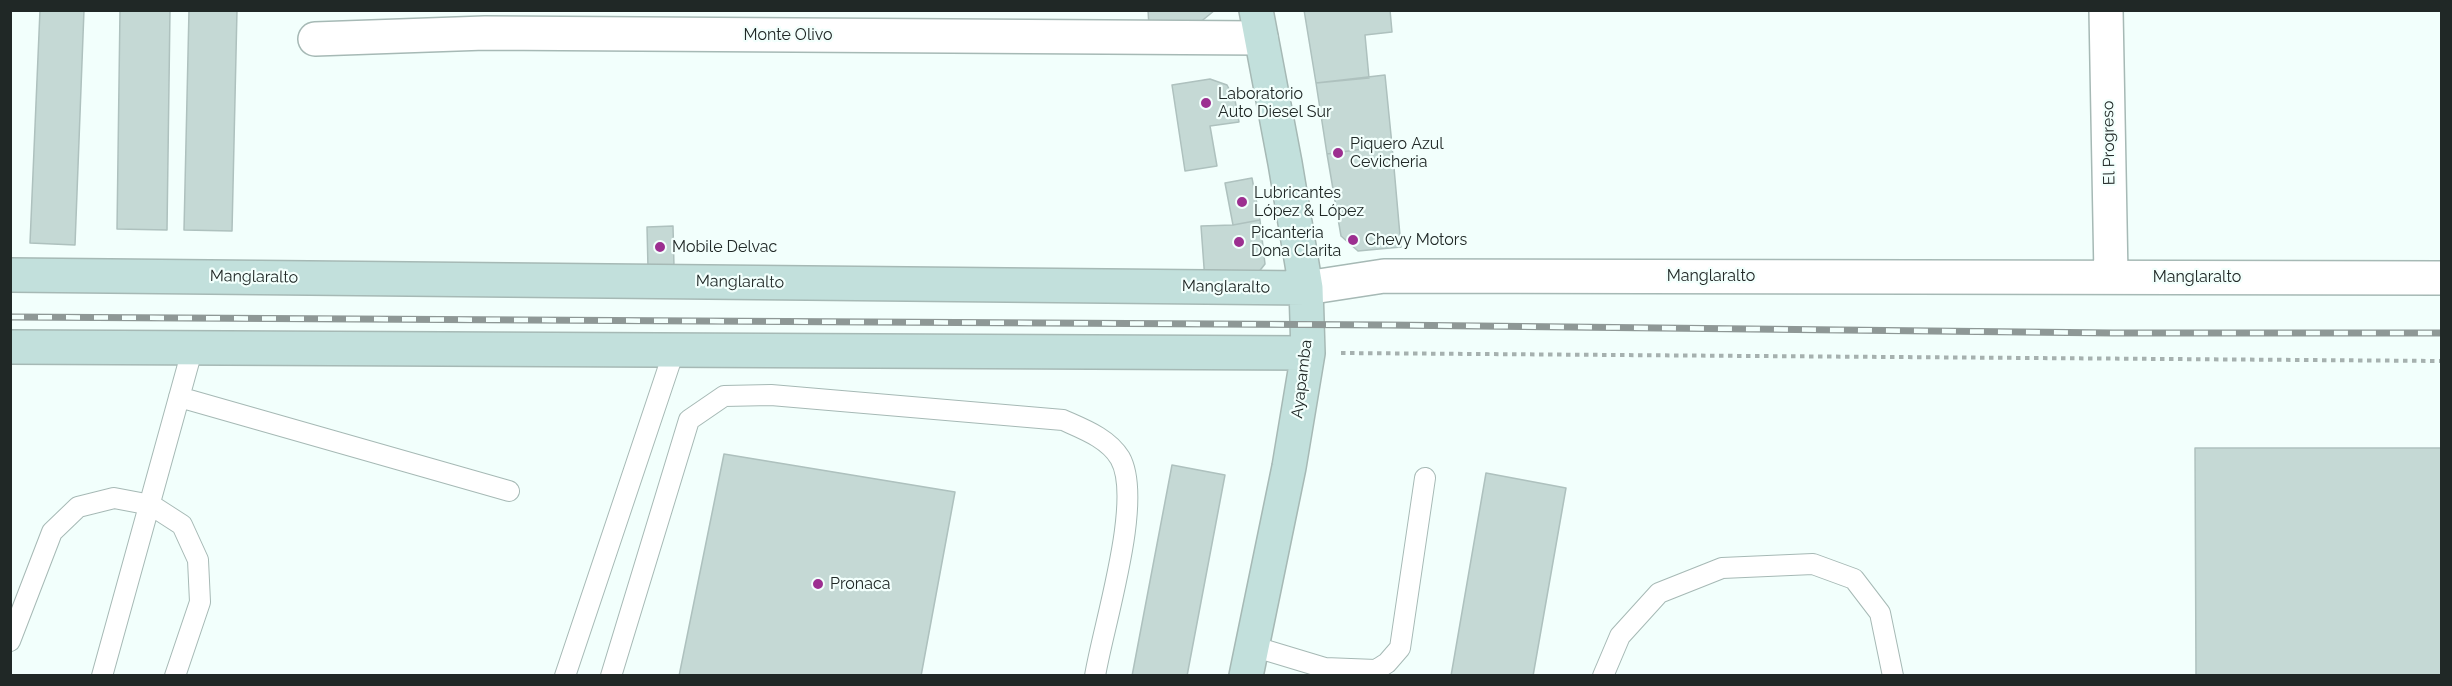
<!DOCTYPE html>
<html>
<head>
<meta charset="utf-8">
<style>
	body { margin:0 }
	#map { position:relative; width:2452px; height:686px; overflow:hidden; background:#f2fffc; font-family:Raleway,sans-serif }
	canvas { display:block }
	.frame { position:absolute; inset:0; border:12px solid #202826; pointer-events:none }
</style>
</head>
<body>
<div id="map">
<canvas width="2452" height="686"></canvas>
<div class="frame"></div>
</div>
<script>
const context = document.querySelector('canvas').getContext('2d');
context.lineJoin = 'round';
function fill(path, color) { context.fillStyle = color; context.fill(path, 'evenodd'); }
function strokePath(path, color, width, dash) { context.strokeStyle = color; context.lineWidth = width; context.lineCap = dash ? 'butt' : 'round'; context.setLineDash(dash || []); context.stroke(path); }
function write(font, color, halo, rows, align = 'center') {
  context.font = font + ' Raleway,sans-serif'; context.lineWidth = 4.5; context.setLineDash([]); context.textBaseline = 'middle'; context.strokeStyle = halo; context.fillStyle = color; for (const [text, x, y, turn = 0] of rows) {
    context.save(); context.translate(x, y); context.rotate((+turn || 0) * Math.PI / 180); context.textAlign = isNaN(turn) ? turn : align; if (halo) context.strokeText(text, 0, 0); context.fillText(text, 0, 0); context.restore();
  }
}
const building = new Path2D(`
	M40,10H84L75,245L30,243Z
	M120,10H170L167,230L117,229Z
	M189,10H237L232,231L184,230Z
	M1148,10H1215L1198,24L1149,27Z
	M1304,10H1390L1392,32L1365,35L1369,78L1316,83Z
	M1385,75L1392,145L1327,154L1316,83Z
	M1210,79L1227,85L1235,100L1239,122L1210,126L1217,166L1185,171L1172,85Z
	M1392,145L1401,247L1358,251L1341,236L1327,154Z
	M1252,178L1260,220L1233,225L1225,183Z
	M1260,220L1265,264L1254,278L1205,281L1201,226L1233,225Z
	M673,226L674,267L648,268L647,227Z
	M2195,448H2442V676H2196Z
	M724,454L955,492L921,676H679Z
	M1172,465L1225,475L1187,676H1132Z
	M1486,473L1566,488L1533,676H1451Z`);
const path = new Path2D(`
	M1341,353L2442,361`);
const lane = new Path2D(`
	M179,397L509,491
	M10,641L52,532L78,507L114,498L151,505L182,525L198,560L200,602L175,676
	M1252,646L1325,668L1376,670L1387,663L1400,648L1425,478
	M102,676L193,347
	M565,676L675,348
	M611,676L689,420L724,396L771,395L1063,420C1083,429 1108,438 1120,458C1144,500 1103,626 1095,676
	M1603,676L1620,636L1659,593L1722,568L1813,564L1854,579L1880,613L1893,676`);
const street = new Path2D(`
	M2106,10L2111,276
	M315,39L485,33L1261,38
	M1306,288L1384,276L2442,278`);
const secondary = new Path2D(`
	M10,275L1306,288
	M10,347L1308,353
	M1246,676L1289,467L1308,353L1306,288L1285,163L1256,10`);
const rail = new Path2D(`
	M10,317L1387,325L2113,333H2442`);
const markers = [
	[1206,103,6,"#9c2f90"],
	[1338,153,6,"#9c2f90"],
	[1242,202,6,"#9c2f90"],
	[1353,240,6,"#9c2f90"],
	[1239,242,6,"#9c2f90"],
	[660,247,6,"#9c2f90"],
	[818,584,6,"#9c2f90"]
];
const streetNames = [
	["Monte Olivo",788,35],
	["El Progreso",2109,143,-91],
	["Manglaralto",1711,276],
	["Manglaralto",254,277,1],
	["Manglaralto",2197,277],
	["Manglaralto",740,282,1],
	["Manglaralto",1226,287,1],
	["Ayapamba",1302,379,-83]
];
const poiNames = [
	["Laboratorio",1218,94],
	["Auto Diesel Sur",1218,112],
	["Piquero Azul",1350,144],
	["Cevicheria",1350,162],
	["Lubricantes",1254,193],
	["López & López",1254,211],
	["Picanteria",1251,233],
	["Dona Clarita",1251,251],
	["Chevy Motors",1365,240],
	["Mobile Delvac",672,247],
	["Pronaca",830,584]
];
fill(building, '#c5d9d5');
strokePath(building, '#aec1be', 1.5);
strokePath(lane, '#a6b9b5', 22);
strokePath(street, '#a6b9b5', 36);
strokePath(secondary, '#a6b9b5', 36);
strokePath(path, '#a6b1af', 4, [4.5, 4.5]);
strokePath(lane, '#fff', 20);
strokePath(street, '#fff', 33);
strokePath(secondary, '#c2e0dc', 33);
strokePath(rail, '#8e9896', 7);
strokePath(rail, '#f2fffc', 4.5, [14]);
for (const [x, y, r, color] of markers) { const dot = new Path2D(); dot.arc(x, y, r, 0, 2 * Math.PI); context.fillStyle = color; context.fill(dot); strokePath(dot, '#f2fffc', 2); }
write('16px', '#202826', '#f2fffc', streetNames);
write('16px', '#202826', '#f2fffc', poiNames, 'left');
</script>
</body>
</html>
